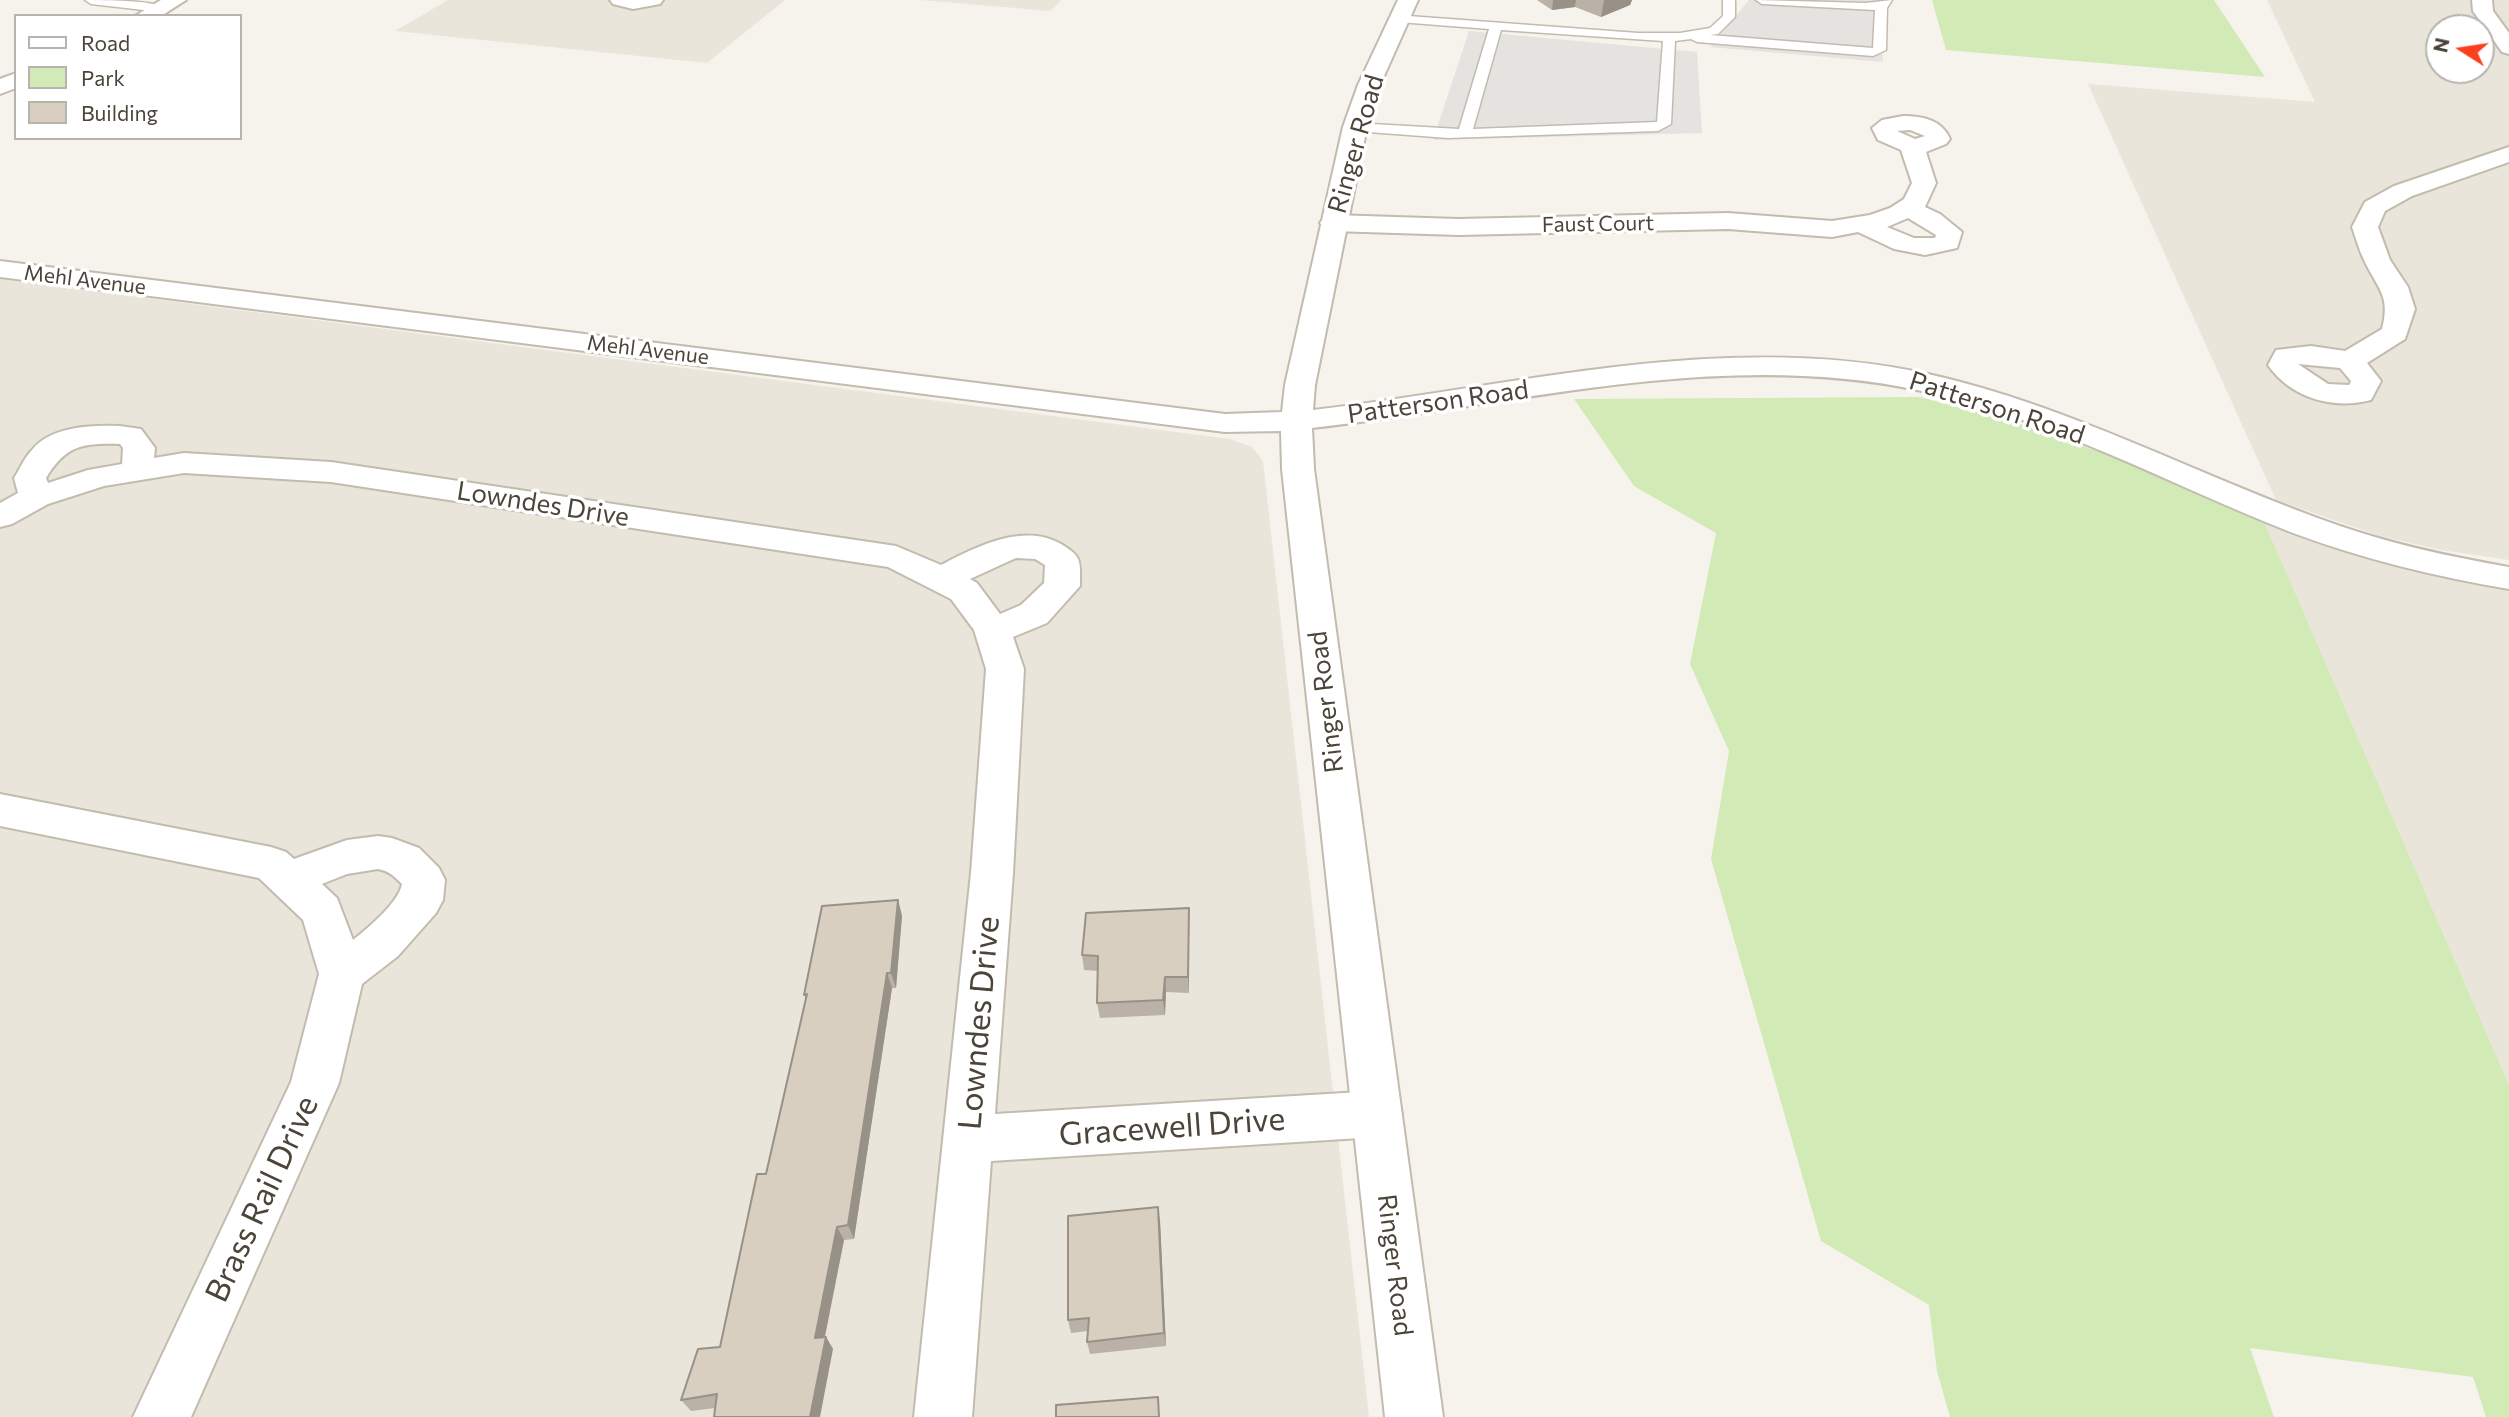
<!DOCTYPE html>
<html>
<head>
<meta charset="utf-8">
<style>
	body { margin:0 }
	#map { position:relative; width:2509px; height:1417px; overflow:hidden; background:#f6f3ec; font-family:Commissioner,sans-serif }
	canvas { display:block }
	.legend { position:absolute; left:14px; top:14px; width:228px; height:126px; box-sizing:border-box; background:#fff; border:2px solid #b7b4b0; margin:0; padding:9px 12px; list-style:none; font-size:21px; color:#4b4439 }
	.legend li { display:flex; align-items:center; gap:14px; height:35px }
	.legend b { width:35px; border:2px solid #b7b4b0 }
	.north { position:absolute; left:2425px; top:14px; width:70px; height:70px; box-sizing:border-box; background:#fff; border:2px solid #b7b4b0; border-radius:50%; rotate:282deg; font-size:19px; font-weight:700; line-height:28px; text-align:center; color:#4b4439 }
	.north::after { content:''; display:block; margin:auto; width:24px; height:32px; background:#fc3f1d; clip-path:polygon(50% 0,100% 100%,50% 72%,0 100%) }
</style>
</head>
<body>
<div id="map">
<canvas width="2509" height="1417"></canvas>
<ul class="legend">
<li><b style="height:9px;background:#fff"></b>Road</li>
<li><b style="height:19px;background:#d2eab5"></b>Park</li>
<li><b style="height:19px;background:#d8cfc1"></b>Building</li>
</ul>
<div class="north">N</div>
</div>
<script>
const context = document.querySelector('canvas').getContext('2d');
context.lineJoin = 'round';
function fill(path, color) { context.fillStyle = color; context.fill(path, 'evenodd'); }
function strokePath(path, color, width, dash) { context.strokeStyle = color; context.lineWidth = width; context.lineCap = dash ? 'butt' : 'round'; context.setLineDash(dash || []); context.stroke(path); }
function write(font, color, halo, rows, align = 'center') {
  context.font = font + ' Commissioner,sans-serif'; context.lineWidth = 7; context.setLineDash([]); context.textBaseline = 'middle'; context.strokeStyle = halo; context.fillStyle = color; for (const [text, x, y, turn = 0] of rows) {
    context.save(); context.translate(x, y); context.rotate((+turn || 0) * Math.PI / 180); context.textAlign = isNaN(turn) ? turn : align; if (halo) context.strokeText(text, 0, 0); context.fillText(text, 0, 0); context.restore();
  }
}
const residential = new Path2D(`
	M448,0H785L707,63L395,31Z
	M920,0H1061L1051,11Z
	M2267,0H2509V560L2441,550L2380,536L2276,500L2088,84L2315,102ZM2439,28H2481V70H2439Z
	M0,279L1230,439L1252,447L1263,461L1369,1417H0Z
	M2263,519L2339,550L2411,570L2509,591V1085Z`);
const green = new Path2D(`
	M1932,0H2214L2265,77L1946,50Z
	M1919,397L2004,418L2102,453L2263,519L2509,1085V1417H2486L2473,1377L2250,1348L2274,1417H1950L1937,1371L1929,1305L1821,1241L1711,859L1729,751L1690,664L1716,533L1634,486L1574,399Z`);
const parking = new Path2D(`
	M1749,0H1878L1883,62L1710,47Z
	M1469,31L1697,52L1702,133L1433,140Z`);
const service = new Path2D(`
	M85,0C105,0 151,0 167,8L161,12L91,4Z
	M1723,0H1735V17L1718,34L1710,35L1873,48L1875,10L1762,4L1756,0L1866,3L1892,0L1887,8L1886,50L1873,56L1697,42L1691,39L1675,41L1671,124L1658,131L1448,138L1355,131L1348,127L1355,123L1459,129L1489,29L1399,22L1393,18L1395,15L1638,33H1680L1710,28L1723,16ZM1501,30L1663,41L1657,122L1473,129Z`);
const minor = new Path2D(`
	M161,0H186L161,16H135Z
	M610,0H663L660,4L633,9L613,4Z
	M2472,0H2492L2493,11L2509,33V54L2502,52L2473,11Z
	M16,73V88L0,94V79Z
	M1903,116C1923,116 1942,120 1950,139L1946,144L1926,152L1936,183L1925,207L1940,214L1962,232L1957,248L1925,255L1894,249L1858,232L1832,237L1728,229L1458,235L1333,231L1324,228L1320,223L1324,218L1333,215L1458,219L1728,213L1832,221L1870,215L1890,208L1904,199L1912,183L1901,150L1878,140L1872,128L1882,120ZM1910,130L1925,136L1915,139L1897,131ZM1908,218L1936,235L1935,238H1914L1887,227Z
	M2509,147V162L2412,196L2385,211L2378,227L2390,260L2408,287L2415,309L2405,339L2367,363L2381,381L2371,400C2333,410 2291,398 2268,365L2276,350L2311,346L2345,351L2382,329C2391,295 2377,288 2364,260C2359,250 2356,238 2352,227L2365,202L2394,186ZM2298,364L2340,368L2351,381L2349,385L2328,384Z
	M120,426L141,429L155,448L154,458L184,453L331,462L896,546L941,565C975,547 1024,522 1061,544C1067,548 1075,552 1078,559C1081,566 1080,578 1080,586L1047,623L1013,637L1024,669L1013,873L995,1114L1377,1091L1394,1098L1402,1114L1394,1130L1377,1137L991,1161L972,1417H914L971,873L986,669L974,630L951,599L888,567L331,482L184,473L104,486L48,504L12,524L0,527V503L18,493L14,478C20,469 24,458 32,450C51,426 92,425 120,426ZM120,444L123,448L122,464L88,470L48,483L46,478C66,445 83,443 120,444ZM1016,558L1035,559L1045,565L1044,583L1021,605L1000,614L977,583L970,579Z
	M0,794L271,847L286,852L294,859L347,840L378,836L392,838L419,848L439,868L445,880L443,900L436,913L398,956L362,984L339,1083L191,1417H133L291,1082L319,974L303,920L259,878L0,826ZM378,869C389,871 394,876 402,884C399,902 368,928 353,940L337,898L322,884L347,874Z`);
const tertiary = new Path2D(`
	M1398,0H1418L1380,85L1367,127L1315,385L1313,410C1515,387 1724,329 1928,374C2072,406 2202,478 2340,526C2395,545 2452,557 2509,567V589C2436,577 2363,559 2293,533C2170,485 2052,419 1922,391C1720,347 1513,406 1312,428L1314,469L1443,1417H1385L1282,469L1281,431L1225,432L0,277V261L1225,414L1282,412L1285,385L1343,127L1358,85Z`);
const wall = new Path2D(`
	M1537,0H1632L1630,5L1601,17L1575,7L1552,10Z
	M898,900L902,916L896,988H892L854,1239L844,1240L825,1337H826L833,1349L715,1408L691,1411L681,1400L720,1347L766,1174L806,999L804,995Z
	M1189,923V993L1166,992L1165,1015L1100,1018L1097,1003L1098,971L1084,970L1082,955Z
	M1160,1221L1166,1346L1090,1354L1087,1342L1088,1331L1071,1333L1068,1320Z`);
const shadedWall = new Path2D(`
	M1553,0H1576L1575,7L1552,10Z
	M1604,0H1632L1630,5L1601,17Z
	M898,900L902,916L896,988L891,973Z
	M1189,908V993L1188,977Z
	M887,973L892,988L854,1239L848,1225Z
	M1165,977L1166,992L1165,1015L1163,1000Z
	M1158,1207L1160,1221L1166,1346L1164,1333Z
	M837,1227L844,1240L822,1350L815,1338Z
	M826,1337L833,1349L820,1417H810Z`);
const building = new Path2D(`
	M898,900L891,973H887L848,1225L837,1227L815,1338L826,1337L810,1417H714L717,1394L681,1400L698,1349L720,1347L757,1174H766L807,994L804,995L822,906Z
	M1189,908L1188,977H1165L1163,1000L1097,1003L1098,956L1082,955L1086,913Z
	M1158,1207L1164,1333L1087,1342L1089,1318L1068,1320V1216Z
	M1158,1397L1159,1417H1056V1405Z`);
const farStreetnames = [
	["Faust Court",1598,224,-1],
	["Mehl Avenue",85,280,7],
	["Mehl Avenue",648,350,7]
];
const streetNames = [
	["Ringer Road",1356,144,-74],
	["Patterson Road",1438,402,-8],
	["Patterson Road",1997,408,18],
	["Lowndes Drive",543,504,9],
	["Ringer Road",1326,702,-97],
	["Ringer Road",1395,1265,83]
];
const nearStreetnames = [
	["Lowndes Drive",979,1023,-85],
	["Gracewell Drive",1172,1127,-4],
	["Brass Rail Drive",262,1199,-65]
];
fill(residential, '#eae5da');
fill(green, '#d2eab5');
fill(parking, '#e5e3e0');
strokePath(service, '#c2bbae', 3);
strokePath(minor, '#c2bbae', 4);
strokePath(tertiary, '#c2bbae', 4);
fill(service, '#fff');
fill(minor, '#fff');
fill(tertiary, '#fff');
fill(wall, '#bab2a6');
fill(shadedWall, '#979187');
fill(building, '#d8cfc1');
strokePath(building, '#979187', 2);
write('21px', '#4b4439', '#fff', farStreetnames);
write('26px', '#4b4439', '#fff', streetNames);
write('32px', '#4b4439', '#fff', nearStreetnames);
</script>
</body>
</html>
